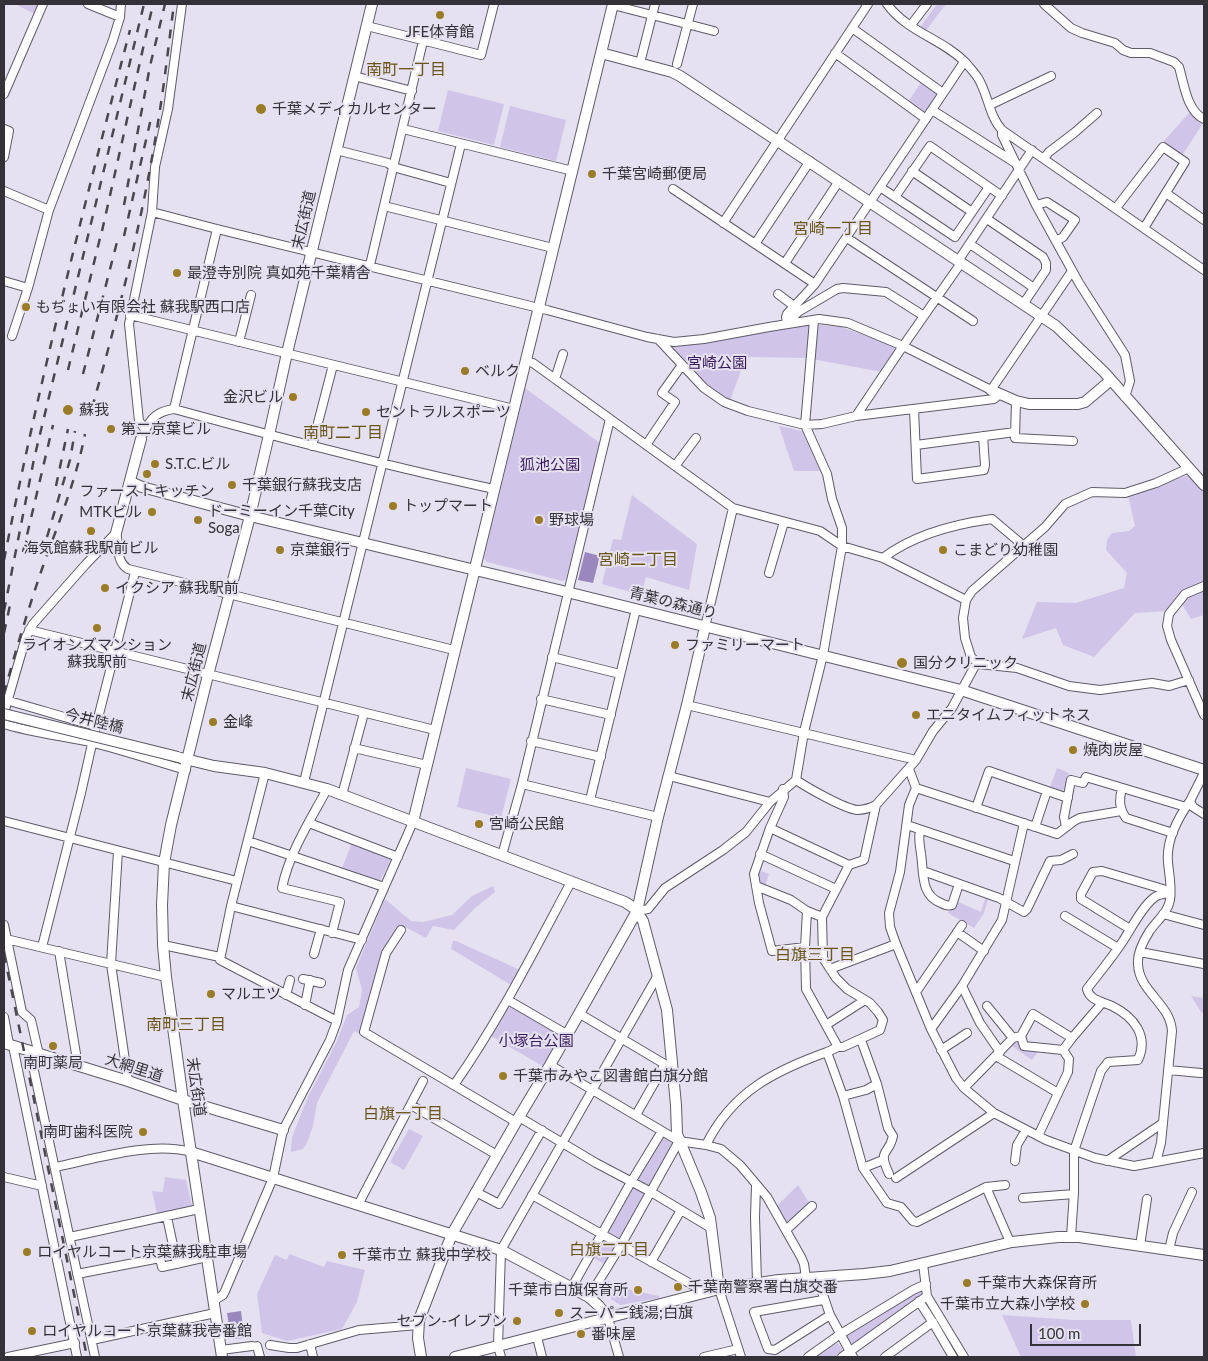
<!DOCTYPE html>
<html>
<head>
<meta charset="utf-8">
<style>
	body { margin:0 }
	#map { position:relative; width:1208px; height:1361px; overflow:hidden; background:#e6e1f1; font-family:Lato,sans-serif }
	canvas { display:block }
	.frame { position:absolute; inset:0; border:5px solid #343238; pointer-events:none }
	.scale { position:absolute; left:1030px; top:1324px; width:111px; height:22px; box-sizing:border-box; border:2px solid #343238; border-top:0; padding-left:6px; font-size:15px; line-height:18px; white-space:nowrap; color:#343238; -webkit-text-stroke:4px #e6e1f1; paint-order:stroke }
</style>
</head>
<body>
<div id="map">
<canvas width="1208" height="1361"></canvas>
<div class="frame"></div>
<div class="scale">100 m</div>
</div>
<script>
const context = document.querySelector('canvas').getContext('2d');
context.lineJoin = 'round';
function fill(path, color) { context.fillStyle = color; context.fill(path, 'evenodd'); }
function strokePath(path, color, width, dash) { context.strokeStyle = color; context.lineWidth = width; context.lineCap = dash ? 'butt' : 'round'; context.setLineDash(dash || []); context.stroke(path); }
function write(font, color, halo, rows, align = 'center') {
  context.font = font + ' Lato,"Noto Sans JP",sans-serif'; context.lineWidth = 4; context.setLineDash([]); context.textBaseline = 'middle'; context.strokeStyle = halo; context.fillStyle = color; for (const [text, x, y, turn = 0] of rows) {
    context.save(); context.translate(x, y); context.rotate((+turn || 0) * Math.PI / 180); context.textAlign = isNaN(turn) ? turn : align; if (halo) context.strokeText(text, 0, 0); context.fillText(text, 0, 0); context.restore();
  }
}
const green = new Path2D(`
	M15,4H40L35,14Z
	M937,4H946L924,33L919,29Z
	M922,81L942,95L927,115L908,102Z
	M448,90L504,104L494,145L438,131Z
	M510,106L566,120L556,161L500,147Z
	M1190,112L1202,125L1181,157L1162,143Z
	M808,324L841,327L894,346L896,351L882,372L807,358L750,357L744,362L730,401L703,386L671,349L673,345Z
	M525,388L600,443L566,579L563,581L487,562L484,558Z
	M779,426L802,431L820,471H794Z
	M1189,475L1204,481V615L1191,619L1178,598L1168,611L1135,613L1094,657L1063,645L1056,628L1022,639L1037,602L1076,603L1124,588L1127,573L1106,550L1107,540L1112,533L1129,531L1135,526L1128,495Z
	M632,495L697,544L689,590L646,577L641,595L602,584L613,539L621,540Z
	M466,768L511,779L501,818L457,807Z
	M1057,768L1069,773L1063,791L1050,787Z
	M352,842L390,857L391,859L380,881L377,884L341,871Z
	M758,870L769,874L765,886L757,882Z
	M493,886L495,892L475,908L454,930L433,926L426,938L403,926H398L387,944L383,953L360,1034L354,1031L317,1103L313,1126L307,1143L303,1149L291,1152L292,1137L307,1099L337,1041L347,1015L359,1007L362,990L356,968L385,899L411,921L423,922L452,915L472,896Z
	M985,899H988L984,913L974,928L948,913L956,901L981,912Z
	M453,941H456L520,970L511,985L453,950L451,949Z
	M1191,996L1204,998V1013L1201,1012Z
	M509,1004L560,1034L561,1037L544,1067L491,1036Z
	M1019,1039L1040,1049L1032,1060L1009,1044Z
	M409,1129L423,1136L404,1170L390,1162Z
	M663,1135L673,1141L675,1145L652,1186L646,1187L639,1183L638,1178Z
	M165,1177L186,1180L192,1206L190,1209L159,1215L157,1214L152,1191L163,1192Z
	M798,1185L810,1204L786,1226L775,1208Z
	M637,1186L645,1191L646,1195L622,1238L617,1239L610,1235L608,1229L632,1188Z
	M607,1240L614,1244L616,1249L606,1265L592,1257L602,1241Z
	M289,1254L324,1267L327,1261L365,1270L357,1302L342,1329L287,1341L262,1333L257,1294L275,1255L287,1260Z
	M608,1281L627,1286L631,1290L659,1296V1298L620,1305L611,1299Z
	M920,1290L923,1291V1296L849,1346L843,1335Z
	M1002,1315L1075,1320H1131L1136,1357H1021Z
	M837,1343L842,1348V1352L835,1357H816Z`);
const water = new Path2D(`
	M585,552L600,556L593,583L578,580Z
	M241,1311L244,1338L231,1339L227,1313Z`);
const street = new Path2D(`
	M88,4L120,17
	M887,4C907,32 943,39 966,63C970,68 975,73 978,78C988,94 989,116 1002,130L1204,270
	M1044,4L1071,28L1082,33L1115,43L1123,50L1131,53H1150L1174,62L1179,67C1184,84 1187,111 1204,119
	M613,5L714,31
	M911,25L927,4
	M367,26L481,55L494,4
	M852,28L943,93
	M835,53L926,119
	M640,63L655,4
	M677,64L693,4
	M354,76L412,91
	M4,94L43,4
	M990,105L1051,76
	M932,110L1017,164
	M4,129L9,131L4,157
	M403,129L573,171
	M1002,130V135L1036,205L1079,283L1125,355L1130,381L1125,397
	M336,150L388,163L393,167L451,183
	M1044,158L1049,152L1074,133L1097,113
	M912,171L972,212
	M880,187L955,237L989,187
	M673,189L815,284
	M4,191L49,210
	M1166,193L1204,220
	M895,197L930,146L1002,196
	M1036,205L1047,202L1075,220L1063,237L1056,241
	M384,206L553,248
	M1116,208L1163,147L1185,162L1144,228
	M152,212L217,229L547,310L647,337L674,342L704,339L769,327L819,319L848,323L903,346L991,390L1072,271
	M987,219L1043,257L1046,263V270L1024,303
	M723,223L868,4
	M847,238L973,321
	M755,244L810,161
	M970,244L1034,288
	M958,261L1032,150
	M785,263L839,181
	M370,265L423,41
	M4,281L28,288
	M778,294L794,306
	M130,315L514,409
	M787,324L786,317L787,314L815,284L964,62
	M787,324L798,312L837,289L843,288L886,292L924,316
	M12,336L28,288L49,210L113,40L120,17L121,4
	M658,339L704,388L724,402L748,411L805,425L822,424L856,416L994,399L1000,394
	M239,342L251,295
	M526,361L533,363L733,508L820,531L842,546L883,558L966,600
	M555,379L563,354
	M1016,401L1015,438L1073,441
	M174,409L217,229
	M914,409L917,479L984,470L985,465L983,436
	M856,416L903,346L961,263
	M145,429L139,421L129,324L152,212L155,167L168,109L182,4
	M144,433C150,418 158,411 174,409C280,438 387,466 494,489
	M646,445L675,402L662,393L682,365
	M916,445L1015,432
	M312,446L333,365
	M675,466L696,438
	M1189,468L1156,483L1125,493L1092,492L1065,504L1045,527L972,591L966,600L963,618L965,638L971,657L979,664L1017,668L1069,686L1100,690L1152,683L1169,686L1189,680
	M883,558C913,535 955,524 992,519L1024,546
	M769,573L784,522
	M1204,586L1185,594L1169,614L1167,626L1171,640L1204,715
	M705,627L733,508
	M29,630L435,730
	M552,657L620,674
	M541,699L611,715
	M9,701C38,709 66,718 96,726
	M687,705L916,760
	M4,713L26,637L33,624L86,564L116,533C120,546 115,561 128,569L454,650
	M4,724C33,733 63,736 94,743C125,751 155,761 186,770
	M531,741L601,757
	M354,748L427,765
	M909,769L916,788L909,805L900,872L889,913L890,927L896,944L931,1029L956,1078L964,1088L994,1113L1046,1140L1095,1158L1134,1166L1204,1153
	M265,773L231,906L220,960L337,1021
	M1204,773L1190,801L1193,807L1204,814
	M669,776L770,802
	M796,780C808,788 843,808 857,810C864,810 870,808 876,805
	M304,782L461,144
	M522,784L658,817
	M916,788L1057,834L1074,821L1080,818L1121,811
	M1122,788C1119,800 1119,808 1126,818L1173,833
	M327,789C310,821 289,853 282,888L340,902L332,933
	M783,789L784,797L770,828L754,874L759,903L772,951L805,947
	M342,795L364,713
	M590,800L636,609
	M976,808L989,771L1068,798
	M4,821L237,881
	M309,823L398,857
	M907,825L1014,861
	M1035,827L1047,791
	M1066,827L1064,817L1071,780L1083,783L1086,777L1186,807
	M770,828L849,865L864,860L876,805L916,760L933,731L952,708L977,662
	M920,830C918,839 920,845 921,854C924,872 920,895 941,903C945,905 947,906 952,905L959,884
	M248,841L384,887
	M118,851L111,964L128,1081
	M760,854L836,889
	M502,855L522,784L610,419
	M923,871L999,898L1024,912L1027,909L1050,861L1061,860L1073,854
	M756,886L791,900L807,911L822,917
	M231,906L362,940
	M637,911L648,909L665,888L723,850L746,832L770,802L796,780L804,732L823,655L842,546V528L832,499L827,474L805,425L814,320
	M807,911L805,947L806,989L838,1047H843L880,1030L883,1020L878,1012L870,1003L847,989L836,978L823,958L822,917L849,865
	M1163,914L1204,925
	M1065,916L1118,948
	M4,925L22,1012L31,1020L39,1055
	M1130,929L1081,899V894L1093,872L1102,871L1163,889L1170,893
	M401,930L386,953L364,1032L516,1122
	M957,932L984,951
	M6,939L166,977
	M163,945L220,957
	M42,947L81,793L96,726L135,572
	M59,951L78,1066
	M1140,952L1204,964
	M314,954L321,929
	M830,969L896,944
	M303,979L321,983
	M962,986L980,1023L1000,1052
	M916,992L962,925
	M286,995L290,980
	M508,1000L568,1035
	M305,1005L310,980
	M580,1014L673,1069
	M4,1017L9,1044
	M826,1025L865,1000
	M931,1029L962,986L1002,920L1024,823
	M1013,1038L1021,1036L1033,1014L1072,1038L1063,1050L1024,1046L1021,1036
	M1072,1038L1102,1003
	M861,1040L877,1084L888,1128L893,1136C889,1156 877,1148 889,1174
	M13,1046L77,1357
	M838,1047L827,1052L843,1096L863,1168L887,1203L901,1207L913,1221L917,1222L986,1187L1005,1185
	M941,1050L967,1033
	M30,1052L95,1357
	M996,1056L1058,1093
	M550,1065L679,1141L706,1145L721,1149L740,1165L767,1197L801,1257L804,1264L806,1278
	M1168,1070L1201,1073
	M454,1085C499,1021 534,951 571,882
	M964,1088L1013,1038L987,1006
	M843,1096L866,1090L877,1084
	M411,1105L497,1155
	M636,1115L665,1064
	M519,1117L596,1163L651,1192L711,1228
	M1038,1136L1068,1072L1069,1059L1063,1050
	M706,1145C732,1092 774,1071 827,1052
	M1015,1161L1017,1145L1026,1130
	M1107,1161L1163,1123
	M1156,1162L1161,1143L1172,1031C1170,1003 1139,992 1138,964C1137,954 1144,940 1149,932C1156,921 1168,913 1170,900C1172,887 1169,874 1168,862C1166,841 1178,818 1190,801
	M55,1167C95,1159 151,1141 191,1152
	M863,1168L883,1160
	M4,1177L42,1186
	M896,1178L994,1113
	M756,1186L755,1217L757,1282
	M986,1187L1010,1242
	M476,1192L499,1204L542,1130
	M532,1195L707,1293
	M1023,1198L1074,1194
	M358,1205L423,1081
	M167,1217L177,1264
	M786,1230L812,1206
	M70,1237L199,1209
	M1071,1237L1074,1192V1151L1101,1071L1108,1062L1138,1060C1149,1036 1134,1017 1112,1006C1102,1001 1090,1001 1087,989C1099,973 1112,958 1123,941C1131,929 1143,905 1155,897C1159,894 1165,894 1170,893
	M1140,1246L1147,1199
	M1169,1250L1173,1233L1192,1192
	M651,1262L681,1210
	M923,1264L927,1296L964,1357
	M77,1274L160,1258L162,1267L207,1257
	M817,1277L830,1315L853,1357
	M572,1287L631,1182L662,1131
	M719,1289L741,1357
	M589,1297L621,1245L679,1141
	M823,1300L754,1312L768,1349L775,1350L830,1315
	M213,1301L223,1295L225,1291L273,1178L283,1130L330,1040L337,1021L348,970L413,822
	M919,1301L935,1326L953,1357
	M608,1318L619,1357
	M537,1337L542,1357
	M92,1340L215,1313
	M310,1344L313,1357
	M270,1345L289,1348H297L359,1330L418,1325
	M257,1346L260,1357
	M221,1350L252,1346
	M8,1357L75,1343
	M501,1357L498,1346L501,1250L658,975
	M704,1357L738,1349
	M808,1357L839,1335L913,1290L926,1284
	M842,1357L927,1296
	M885,1357L933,1322`);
const secondary = new Path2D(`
	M601,53L672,72L680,76L1056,326L1104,372L1204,485
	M991,390L1016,401L1029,404H1078L1085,402L1111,380
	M131,482L142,487L250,516L567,592L961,690L1204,770
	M116,533L141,439
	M181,758L214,766L265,773L327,789L625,902L634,908L643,921L667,1010L676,1105L677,1134L701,1192L710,1218L719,1289
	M413,822L613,4
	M4,1043L128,1081L183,1100L283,1130
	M191,1152L501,1250L589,1297L599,1306L608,1318
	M222,1357L183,1100L166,977L163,945L162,905L164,863L171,825L208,675L250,516L269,435L287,353L372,4
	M421,1357L418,1338L419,1320L452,1234L519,1117L550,1065L637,911L658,817L687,705L705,627
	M455,1357L719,1289L779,1280L864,1274L890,1271L1012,1242L1058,1237H1079L1204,1255`);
const rail = new Path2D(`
	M124,205L150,66L165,4
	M102,231L153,4
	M124,236L152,114
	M68,370L100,238
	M83,374L117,242
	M92,408C119,312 144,214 159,116C165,79 169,41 174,4
	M56,486L68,429
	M47,537L70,460L75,431
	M23,552L53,425
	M4,560C39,382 84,206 130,30
	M4,611L34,459L144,4
	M4,633L10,605
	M4,694C15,652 28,610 42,569C58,524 76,481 85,434
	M4,954L87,1357`);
const secondaryBridge = new Path2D(`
	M4,714L178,757`);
const markers = [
	[440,15,5,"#997c25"],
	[261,109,6,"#997c25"],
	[592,174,5,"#997c25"],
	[177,273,5,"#997c25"],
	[26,307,5,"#997c25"],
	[465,371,5,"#997c25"],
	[293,397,5,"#997c25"],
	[68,410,6,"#997c25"],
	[366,412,5,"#997c25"],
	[111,429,5,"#997c25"],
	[155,464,5,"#997c25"],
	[147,474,5,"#997c25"],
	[232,485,5,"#997c25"],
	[393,506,5,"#997c25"],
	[152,512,5,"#997c25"],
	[198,520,5,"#997c25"],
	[539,520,5,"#997c25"],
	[91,531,5,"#997c25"],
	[280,550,5,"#997c25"],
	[943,550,5,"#997c25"],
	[105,588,5,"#997c25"],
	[97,628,5,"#997c25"],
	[675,645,5,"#997c25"],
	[902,663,6,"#997c25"],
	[916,715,5,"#997c25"],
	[213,722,5,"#997c25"],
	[1073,750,5,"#997c25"],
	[479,824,5,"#997c25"],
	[211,994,5,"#997c25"],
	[53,1046,5,"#997c25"],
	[503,1076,5,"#997c25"],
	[143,1132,5,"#997c25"],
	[27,1252,5,"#997c25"],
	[342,1255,5,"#997c25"],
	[967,1283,5,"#997c25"],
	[678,1287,5,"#997c25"],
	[638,1290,5,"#997c25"],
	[1085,1304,5,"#997c25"],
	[559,1313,5,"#997c25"],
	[517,1321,5,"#997c25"],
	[32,1331,5,"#997c25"],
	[581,1334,5,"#997c25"]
];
const poiNames = [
	["JFE体育館",440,32,"center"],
	["千葉メディカルセンター",272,109],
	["千葉宮崎郵便局",602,174],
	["最澄寺別院 真如苑千葉精舎",187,273],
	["もぢょい有限会社 蘇我駅西口店",36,307],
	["ベルク",475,371],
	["金沢ビル",283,397,"right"],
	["蘇我",79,410],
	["セントラルスポーツ",376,412],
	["第二京葉ビル",121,429],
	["S.T.C.ビル",165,464],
	["千葉銀行蘇我支店",242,485],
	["ファーストキッチン",147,491,"center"],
	["トップマート",403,506],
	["ドーミーイン千葉City",208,511],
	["Soga",208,528],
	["MTKビル",142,512,"right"],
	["野球場",549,520],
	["海気館蘇我駅前ビル",91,548,"center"],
	["京葉銀行",290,550],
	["こまどり幼稚園",953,550],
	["イクシア 蘇我駅前",115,588],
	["ライオンズマンション",97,645,"center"],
	["蘇我駅前",97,662,"center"],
	["ファミリーマート",685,645],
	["国分クリニック",913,663],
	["エニタイムフィットネス",926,715],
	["金峰",223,722],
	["焼肉炭屋",1083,750],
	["宮崎公民館",489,824],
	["マルエツ",221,994],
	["南町薬局",53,1063,"center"],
	["千葉市みやこ図書館白旗分館",513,1076],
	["南町歯科医院",133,1132,"right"],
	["ロイヤルコート京葉蘇我駐車場",37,1252],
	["千葉市立 蘇我中学校",352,1255],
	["千葉市大森保育所",977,1283],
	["千葉南警察署白旗交番",688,1287],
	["千葉市白旗保育所",628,1290,"right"],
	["千葉市立大森小学校",1075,1304,"right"],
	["スーパー銭湯;白旗",569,1313],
	["セブン-イレブン",507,1321,"right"],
	["ロイヤルコート京葉蘇我壱番館",42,1331],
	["番味屋",591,1334]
];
const streetNames = [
	["末広街道",304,220,-77],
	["青葉の森通り",673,603,14],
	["末広街道",194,672,-76],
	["今井陸橋",94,721,14],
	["大網里道",134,1068,18],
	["末広街道",196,1087,82]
];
const parkNames = [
	["宮崎公園",717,363],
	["狐池公園",550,465],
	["小塚台公園",536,1041]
];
const neighbourhoodNames = [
	["南町一丁目",406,70],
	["宮崎一丁目",833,229],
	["南町二丁目",343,433],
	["宮崎二丁目",638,560],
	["白旗三丁目",815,955],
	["南町三丁目",186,1025],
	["白旗一丁目",403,1114],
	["白旗二丁目",609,1250]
];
fill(green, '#d0c4e8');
fill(water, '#9a87bd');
strokePath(street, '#5f5b68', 10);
strokePath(secondary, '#5f5b68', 12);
strokePath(street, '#fff', 8);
strokePath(secondary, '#fff', 10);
strokePath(rail, '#4a474f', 2.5, [9, 9]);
strokePath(secondaryBridge, '#5f5b68', 12, []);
strokePath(secondaryBridge, '#fff', 10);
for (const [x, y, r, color] of markers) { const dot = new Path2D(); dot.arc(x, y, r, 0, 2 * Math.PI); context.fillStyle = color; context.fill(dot); strokePath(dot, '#e6e1f1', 2); }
write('15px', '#343238', '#e6e1f1', poiNames, 'left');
write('15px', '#343238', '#e6e1f1', streetNames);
write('15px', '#371a5b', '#e6e1f1', parkNames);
write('16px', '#69551a', '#e6e1f1', neighbourhoodNames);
</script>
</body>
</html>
